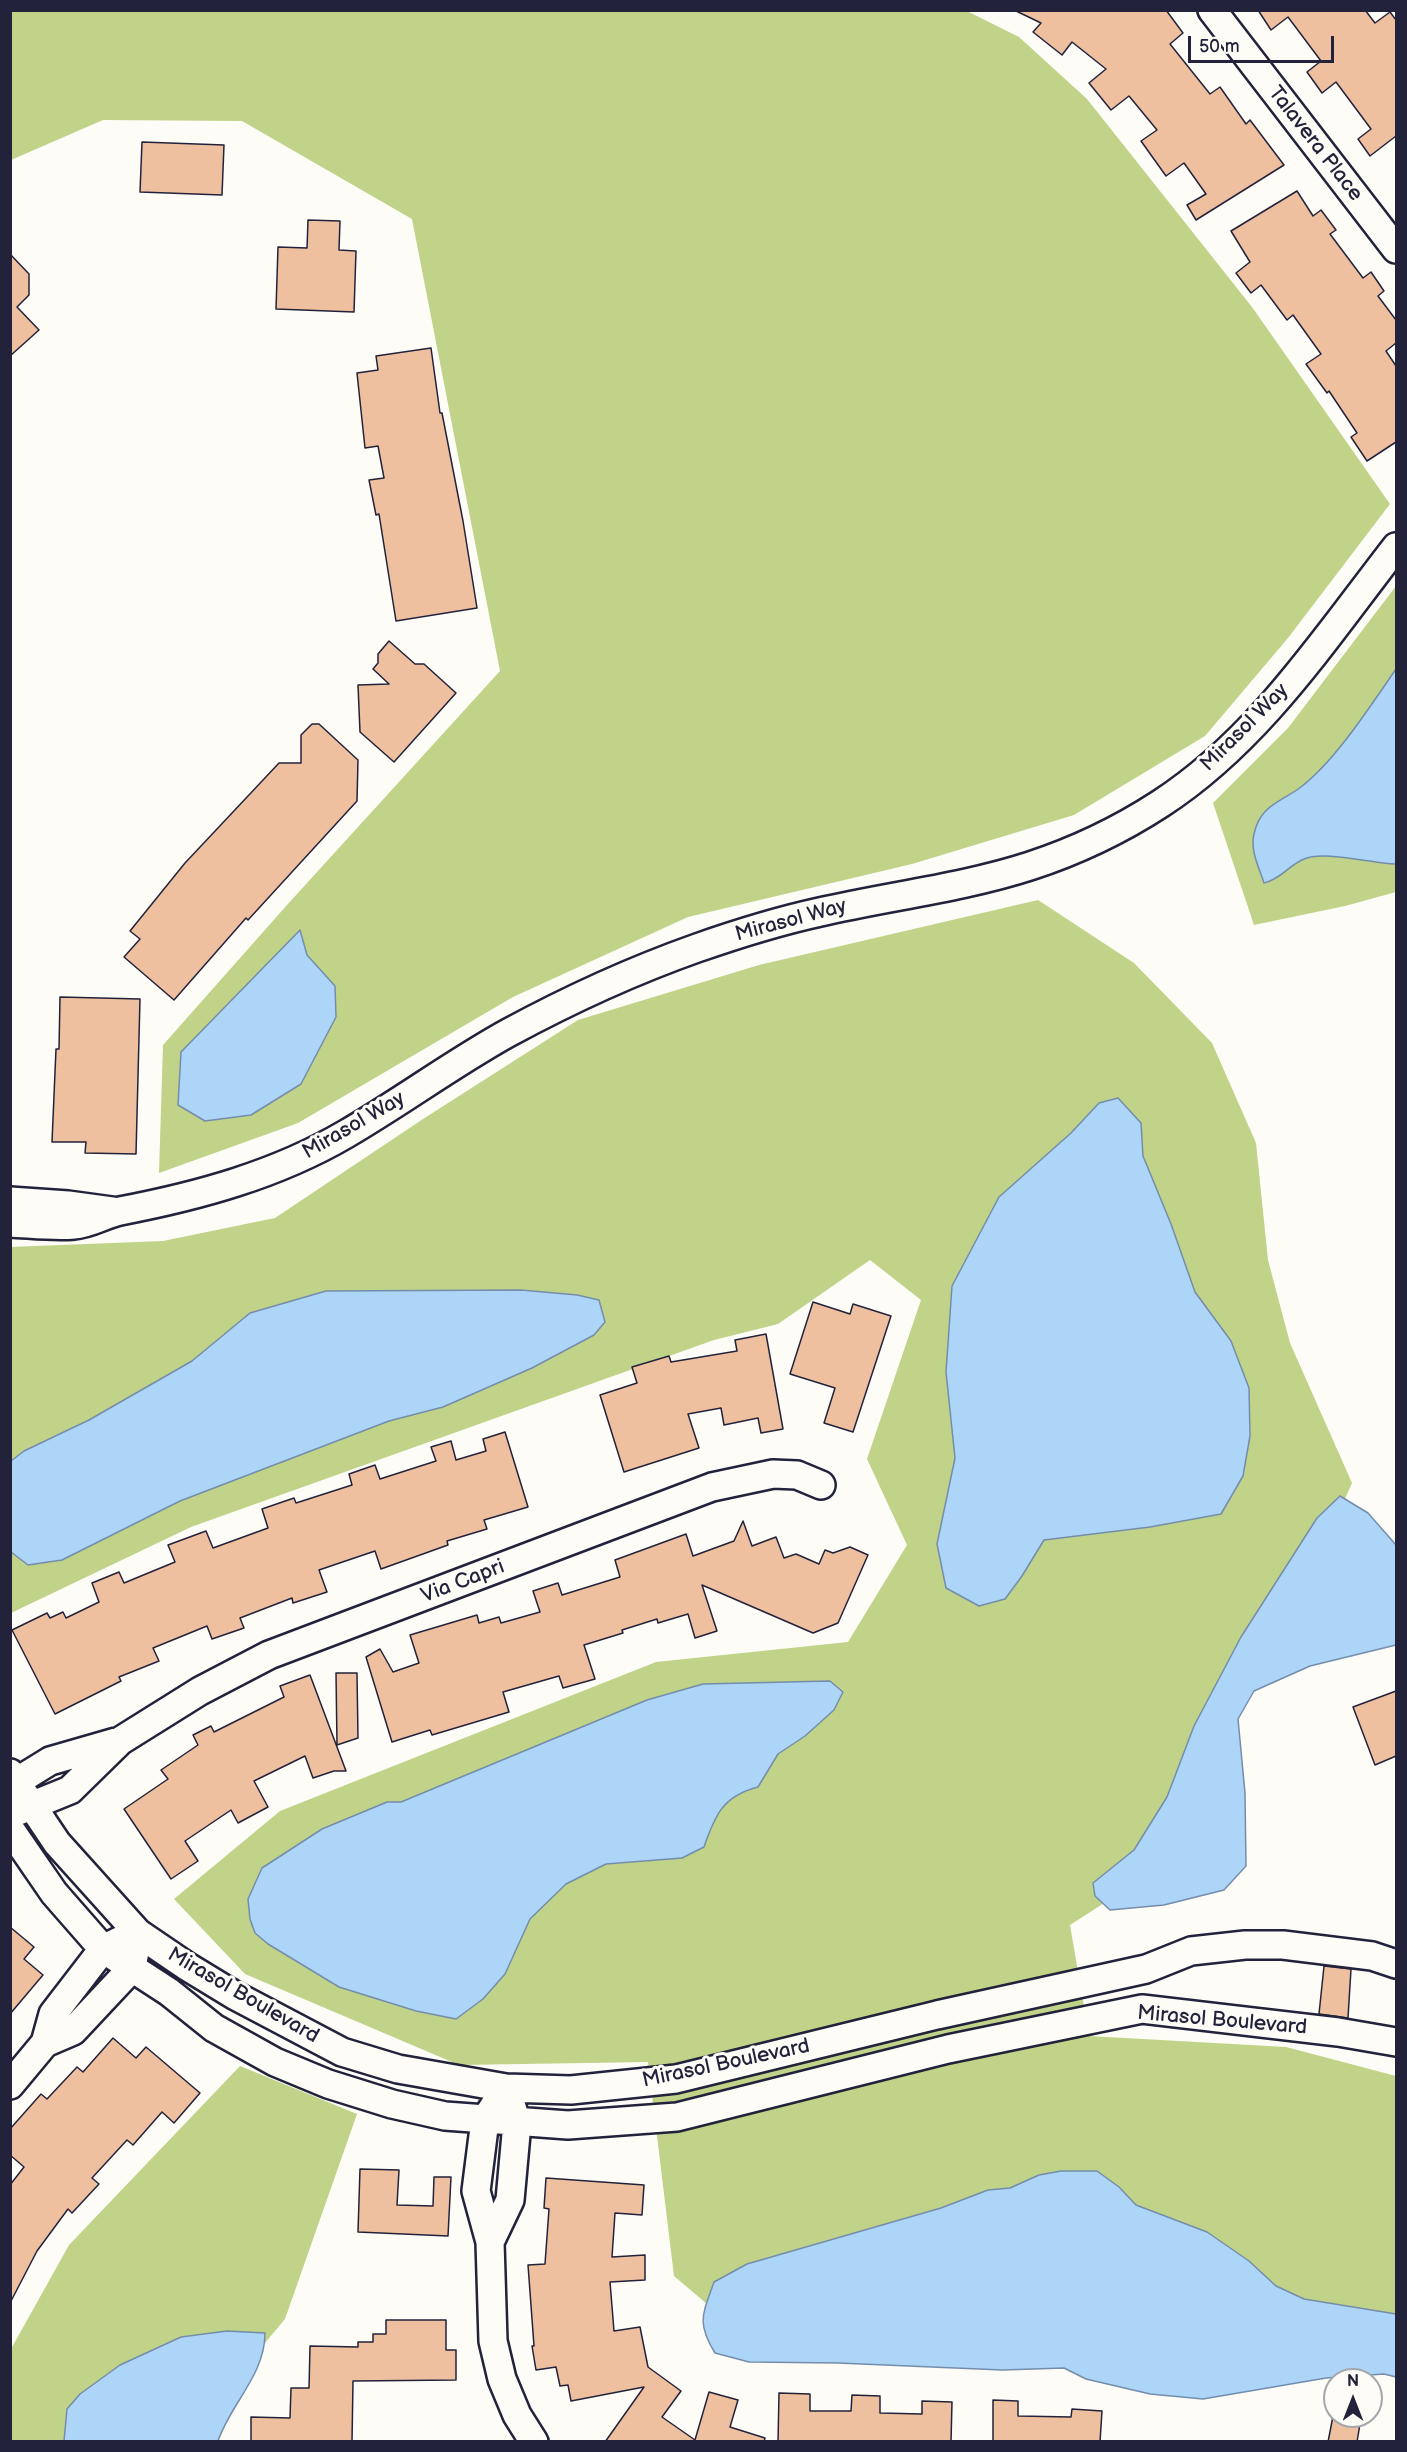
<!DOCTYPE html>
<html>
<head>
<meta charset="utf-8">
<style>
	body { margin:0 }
	#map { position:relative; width:1407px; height:2452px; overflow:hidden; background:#fdfcf7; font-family:"Balsamiq Sans",sans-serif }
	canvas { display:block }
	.frame { position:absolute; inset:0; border:12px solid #22223b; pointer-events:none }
	.north { position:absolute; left:1323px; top:2368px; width:60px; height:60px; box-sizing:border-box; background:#fdfcf7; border:2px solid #a5a5ac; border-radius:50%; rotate:0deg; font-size:16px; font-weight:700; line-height:24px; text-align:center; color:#22223b }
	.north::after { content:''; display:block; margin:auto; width:21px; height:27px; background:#22223b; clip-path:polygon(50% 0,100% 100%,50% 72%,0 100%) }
	.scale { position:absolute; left:1188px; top:36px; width:146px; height:27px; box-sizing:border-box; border:3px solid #22223b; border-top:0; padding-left:8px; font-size:18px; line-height:21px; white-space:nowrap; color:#22223b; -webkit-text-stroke:4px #fdfcf7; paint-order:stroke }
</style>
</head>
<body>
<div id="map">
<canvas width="1407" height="2452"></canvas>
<div class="frame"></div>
<div class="north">N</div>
<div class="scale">50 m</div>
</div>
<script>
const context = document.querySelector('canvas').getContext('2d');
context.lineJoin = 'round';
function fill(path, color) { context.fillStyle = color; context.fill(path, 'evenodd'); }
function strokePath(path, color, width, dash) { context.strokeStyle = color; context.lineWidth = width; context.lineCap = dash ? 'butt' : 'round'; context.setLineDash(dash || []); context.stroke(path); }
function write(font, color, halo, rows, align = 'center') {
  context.font = font + ' "Balsamiq Sans",sans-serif'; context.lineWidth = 6; context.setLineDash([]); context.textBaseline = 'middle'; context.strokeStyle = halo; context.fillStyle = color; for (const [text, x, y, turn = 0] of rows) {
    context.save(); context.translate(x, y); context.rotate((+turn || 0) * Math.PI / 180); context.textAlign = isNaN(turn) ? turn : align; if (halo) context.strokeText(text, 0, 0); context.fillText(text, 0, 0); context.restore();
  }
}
const green = new Path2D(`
	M11,11H967L1019,37L1087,99L1252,307L1390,504L1288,638L1205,736L1074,815L912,864L688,917L513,997L298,1123L159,1173L163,1045L287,905L500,671L412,219L242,121L103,120L11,160Z
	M1396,586V892L1345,906L1254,925L1213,803L1288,728Z
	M1038,900L1134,963L1212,1043L1256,1143L1268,1260L1290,1343L1352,1483L1318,1560L1137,1882L1070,1925L1089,2036L1286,2047L1396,2076V2350L727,2321L674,2276L648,2062L459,2065L245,1974L174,1899L280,1811L656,1662L848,1642L907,1545L867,1459L921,1300L870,1260L778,1324L714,1340L191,1527L11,1613L10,1247L163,1241L275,1218L423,1119L578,1020L759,965Z
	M240,2066L357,2114L285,2319L183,2441L11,2442V2349L69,2245Z`);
const water = new Path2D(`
	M1396,669V864C1372,864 1324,850 1304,859C1289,865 1281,879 1264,883C1259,867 1250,851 1254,834C1260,805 1281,802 1301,787C1336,760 1371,705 1396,669Z
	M300,930L307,955L335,986L336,1017L301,1084L251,1115L205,1121L178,1105L181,1052Z
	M1118,1098L1141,1123L1143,1156L1171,1224L1195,1292L1231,1341L1249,1388L1250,1436L1243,1476L1221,1514L1150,1527L1044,1540L1022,1576L1005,1599L979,1606L946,1588L937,1544L955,1458L946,1372L952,1286L999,1197L1071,1133L1099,1103Z
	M521,1290L577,1295L599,1300L605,1322L594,1335L532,1368L443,1407L389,1421L180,1501L62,1560L28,1565L11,1552V1461L24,1451L89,1420L192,1361L250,1313L326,1291Z
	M1340,1496L1368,1513L1396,1545V1645L1310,1666L1254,1691L1238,1719L1245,1793L1246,1866L1224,1890L1164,1905L1110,1910L1095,1896L1093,1883L1134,1850L1167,1797L1194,1726L1241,1637L1317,1518Z
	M830,1681L843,1692L834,1710L805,1736L778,1754L758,1787C723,1796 715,1815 704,1847L682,1858L606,1864L566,1884L530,1919L505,1974L483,1999L456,2019L416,2011L339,1987L268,1944L255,1933L250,1919L248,1899L262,1868L322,1829L387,1802H401L647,1700L703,1684Z
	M1061,2171H1097L1119,2187L1136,2205L1207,2232L1249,2261L1276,2286L1304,2299L1396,2314V2377L1384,2374L1326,2378L1203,2399L1150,2394L1086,2379L1064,2368L1002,2370L838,2363L749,2362L715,2353C696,2322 703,2314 714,2282L747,2264L941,2208L988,2190L1010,2188L1039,2175Z
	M227,2331L265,2333C265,2375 231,2403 218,2441H64L67,2409L80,2394L120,2365L181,2337Z`);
const building = new Path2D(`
	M1014,10H1166L1183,33L1170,44L1210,94L1220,87L1246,124L1250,120L1284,165L1196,220L1187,205L1206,194L1184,163L1166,176L1141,141L1157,130L1129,96L1111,110L1089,83L1106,69L1072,42L1062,55L1033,32L1041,23Z
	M1258,10H1365L1375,23L1390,12L1396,20V136L1370,156L1358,139L1371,129L1336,82L1322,93L1307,72L1321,61L1288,17L1271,30Z
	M142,142L224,145L222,195L140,192Z
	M1297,191L1313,216L1321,210L1336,230L1330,234L1363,278L1371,272L1384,291L1378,296L1396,320V343L1386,351L1396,366V442L1367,461L1351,437L1357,433L1329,391L1327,393L1306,364L1321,354L1293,315L1287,320L1261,285L1251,293L1236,273L1250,262L1231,231Z
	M308,220L340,221L339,250L356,251L354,312L276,309L278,247L307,248Z
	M10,254L29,274V295L17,307L39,330L10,356Z
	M431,348L440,413H442L463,521L477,608L396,621L379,514L376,515L369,480L384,478L378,446L365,448L357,373L378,370L376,356Z
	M389,641L415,664H424L456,693L394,762L360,732L358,685L389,684L373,669L378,663V654Z
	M312,724H319L358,760L357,801L248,920L246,918L174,1000L124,957L140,939L130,931L185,863L279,763H301V735Z
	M60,997L140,999L136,1154L85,1153L86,1142H52L56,1049H59Z
	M813,1302L850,1314L853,1304L891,1316L853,1432L824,1423L835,1388L790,1374Z
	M766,1334L783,1429L761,1433L758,1418L724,1425L721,1408L688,1414L699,1448L624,1472L600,1395L637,1383L632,1367L669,1356L671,1362L737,1351L735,1340Z
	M505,1432L528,1507L484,1520L487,1529L447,1541L448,1545L381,1569L375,1551L319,1570L327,1592L293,1603L292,1598L240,1618L244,1628L212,1639L207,1626L153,1648L159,1661L119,1677L121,1681L55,1714L12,1630L47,1613L50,1618L63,1612L66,1618L99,1602L92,1583L119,1572L124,1583L175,1562L168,1545L206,1531L213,1548L268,1528L262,1509L294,1498L296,1503L352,1485L349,1474L375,1465L380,1479L436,1461L431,1447L451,1441L456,1460L486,1451L483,1439Z
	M743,1521L752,1546L776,1537L784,1558L796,1554L819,1564L825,1550L833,1553L850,1547L868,1555L838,1623L813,1633L702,1585L717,1631L695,1638L688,1614L658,1623L657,1619L622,1630L623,1633L584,1645L595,1679L563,1688L559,1676L503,1692L509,1712L432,1735L430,1730L392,1742L366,1657L380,1649L393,1672L419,1663L410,1635L477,1615L479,1623L499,1617L501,1623L540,1612L533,1591L558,1583L562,1595L620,1577L615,1560L686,1534L693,1556L734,1541Z
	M336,1673H357L358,1738L337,1745Z
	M310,1675L346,1771H334L313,1778L305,1756L254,1781L268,1807L238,1823L231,1810L185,1841L198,1861L171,1879L124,1809L168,1779L161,1770L198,1745L193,1735L211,1726L214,1732L284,1697L280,1686Z
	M1396,1691V1756L1375,1765L1353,1707Z
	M10,1927L34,1947L24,1959L43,1975L10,2014Z
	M1324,1966L1351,1969L1348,2018L1319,2014Z
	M113,2038L136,2058L146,2047L200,2093L174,2123L162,2112L133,2145L127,2140L92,2178L99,2184L72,2213L68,2209L37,2251L10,2303V2185L24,2167L10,2155V2129L41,2094L47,2099L77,2067L83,2072Z
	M360,2169L399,2170L397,2205L433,2206L434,2177H451L448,2236L358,2232Z
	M546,2178L644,2185L642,2215L615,2213L612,2257L645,2255V2280L610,2282L614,2331L640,2327L648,2367L681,2391L662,2417L695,2440L709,2392L738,2400L730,2427L765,2438L764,2442H605L644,2387L571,2401L568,2385L560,2386L556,2367L536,2370L532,2346H534L528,2265L545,2264L549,2209L544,2208Z
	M386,2320H446V2350H456V2380L353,2381L352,2442H251V2417L290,2418L291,2388H309L310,2346L358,2347V2342H373V2334H386Z
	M779,2393L810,2394V2411H851L852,2395L880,2396V2413L922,2414V2401L952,2402L951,2442H778Z
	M993,2400L1018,2401V2416L1071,2417L1072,2409L1102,2411L1100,2442H993Z
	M1333,2416L1361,2418L1357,2442H1328Z`);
const minor = new Path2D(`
	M1212,10L1396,249
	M10,1201L68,1205L112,1211
	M10,1223C31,1224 54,1227 74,1225C90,1224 105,1214 120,1211C198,1196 276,1175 346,1134C401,1102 452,1064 508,1033C569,1000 632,971 697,948C737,934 779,921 820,912C889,896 962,888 1030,866C1076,851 1120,830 1160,804C1259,740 1325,638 1396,547
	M10,1773L57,1843L138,1933L188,1967L234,1995L342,2052L398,2069L506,2088L571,2090L676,2079L937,2015L1146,1969L1191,1951L1245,1945H1283L1372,1956L1396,1964
	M10,1796L16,1782L50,1761L116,1742
	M16,1812L70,1790L120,1741L200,1691L269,1655L712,1487L773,1474L797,1475L821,1485
	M10,1829L54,1893L103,1949L169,1992L214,2028L275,2062L328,2084L392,2104L445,2116L568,2125L677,2117L948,2049L1142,2009L1338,2032L1396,2042
	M45,2043L73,2031L132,1968L135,1951
	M10,2085L45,2043L53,2014L103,1949L119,1941
	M494,2106L485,2120L476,2191L490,2242L493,2341L502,2379L517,2415L534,2442
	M490,2242L510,2200L517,2123L512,2107`);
const streetNames = [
	["Talavera Place",1315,144,52],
	["Mirasol Way",1245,728,-45],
	["Mirasol Way",791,921,-15],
	["Mirasol Way",354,1126,-30],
	["Via Capri",463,1582,-21],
	["Mirasol Boulevard",243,1996,30],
	["Mirasol Boulevard",1222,2021,5],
	["Mirasol Boulevard",726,2064,-12]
];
fill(green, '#c0d388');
fill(water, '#acd5f7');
strokePath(water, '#758dac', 1.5);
fill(building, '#efc09f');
strokePath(building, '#22223b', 1.5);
strokePath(minor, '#22223b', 32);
strokePath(minor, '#fdfcf7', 27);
write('21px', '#22223b', '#fdfcf7', streetNames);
</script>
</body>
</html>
